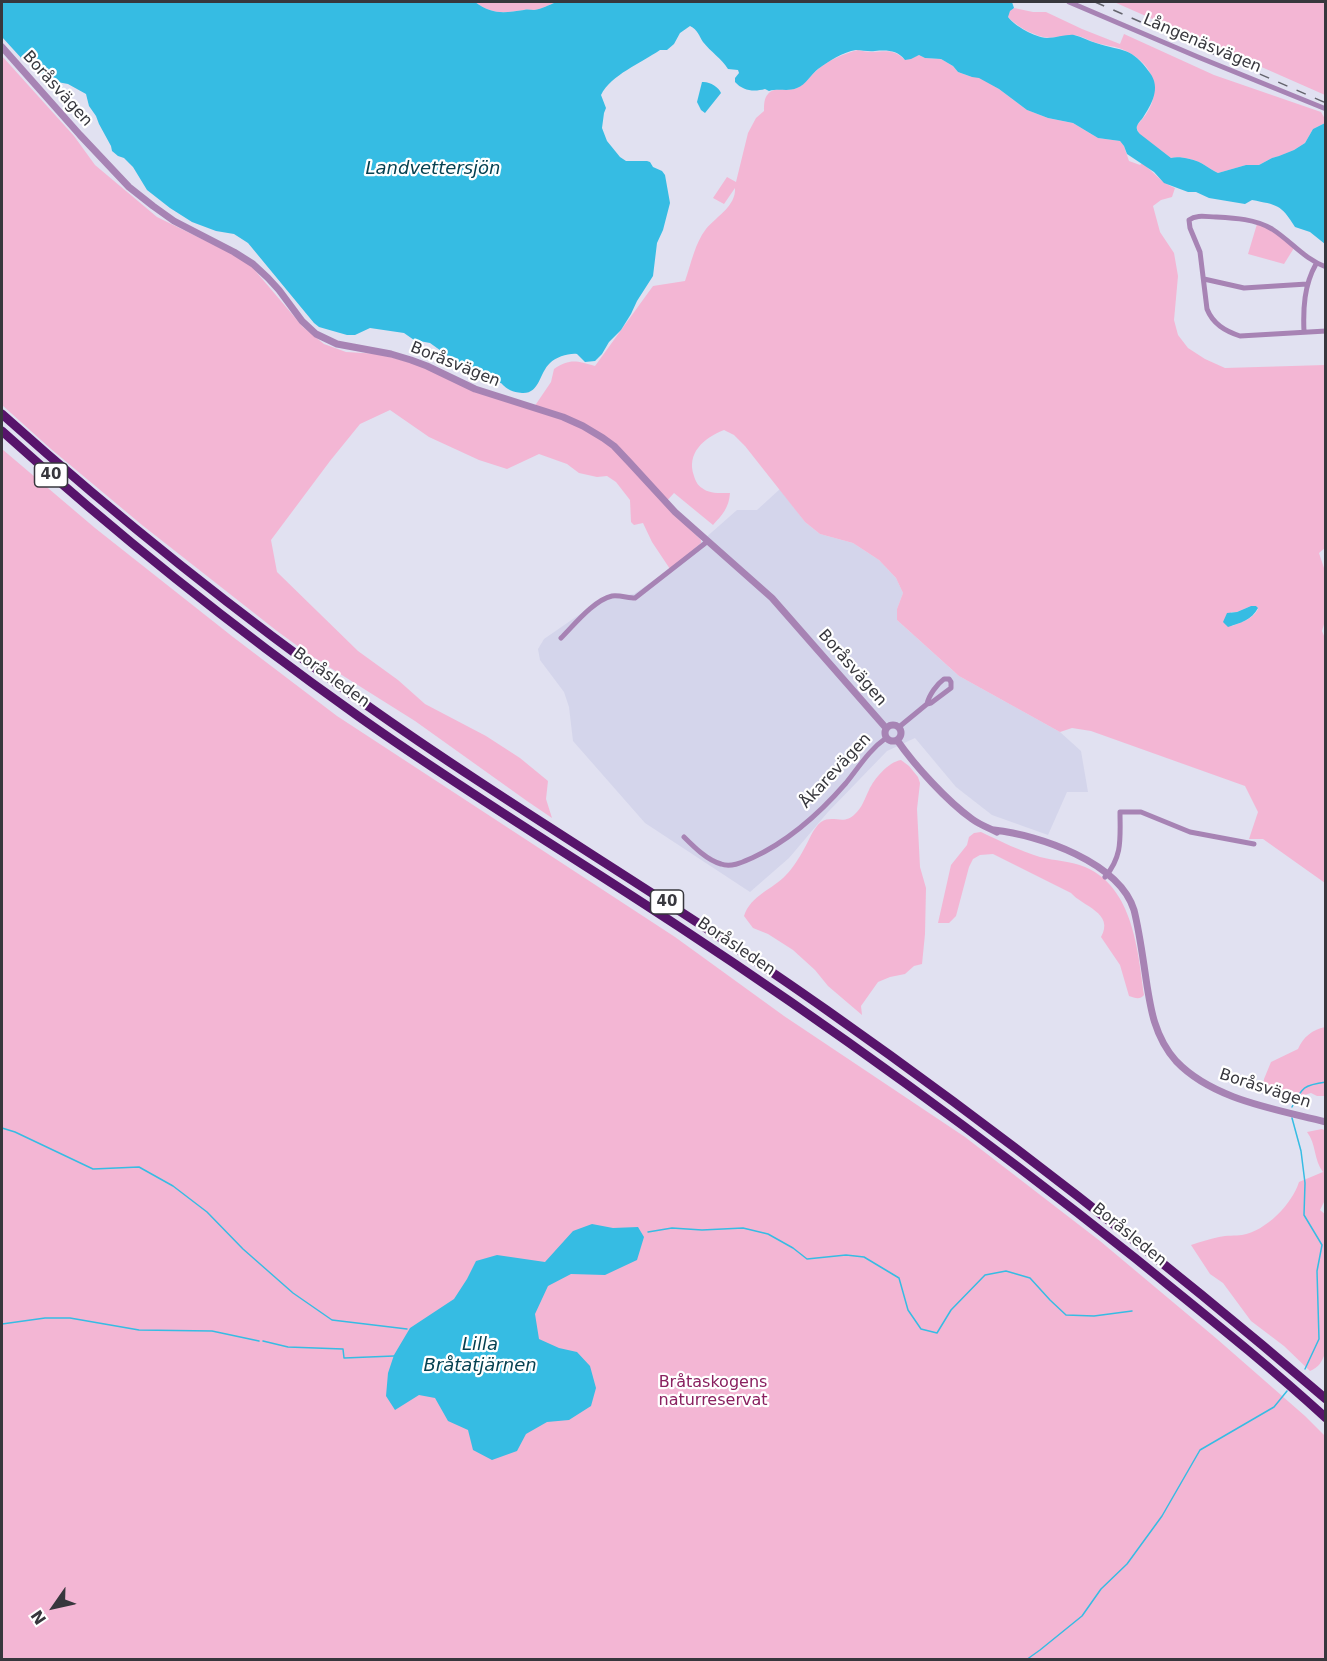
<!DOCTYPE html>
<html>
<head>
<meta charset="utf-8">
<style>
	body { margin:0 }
	#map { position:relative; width:1327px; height:1661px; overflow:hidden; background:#e1e1f1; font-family:"DejaVu Sans",sans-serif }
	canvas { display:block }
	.frame { position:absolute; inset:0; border:3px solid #37373d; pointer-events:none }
	.north { position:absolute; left:24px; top:1577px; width:60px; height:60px; -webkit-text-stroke:4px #fff; paint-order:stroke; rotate:236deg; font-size:16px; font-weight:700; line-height:24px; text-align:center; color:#37373d }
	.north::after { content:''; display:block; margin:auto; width:21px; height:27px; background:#37373d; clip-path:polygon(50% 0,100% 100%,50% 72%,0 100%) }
</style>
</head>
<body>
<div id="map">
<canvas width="1327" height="1661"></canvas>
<div class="frame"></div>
<div class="north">N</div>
</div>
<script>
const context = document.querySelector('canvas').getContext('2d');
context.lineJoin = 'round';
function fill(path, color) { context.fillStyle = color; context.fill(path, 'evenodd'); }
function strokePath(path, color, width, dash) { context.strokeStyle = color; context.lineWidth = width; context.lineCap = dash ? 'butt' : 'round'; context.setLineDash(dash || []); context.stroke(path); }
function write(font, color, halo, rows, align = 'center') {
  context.font = font + ' "DejaVu Sans",sans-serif'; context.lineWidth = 4.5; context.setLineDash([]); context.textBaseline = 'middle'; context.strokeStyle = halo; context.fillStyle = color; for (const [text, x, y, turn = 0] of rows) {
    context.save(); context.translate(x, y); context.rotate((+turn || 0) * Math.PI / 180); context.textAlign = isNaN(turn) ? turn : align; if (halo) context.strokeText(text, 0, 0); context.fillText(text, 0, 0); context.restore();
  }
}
const built = new Path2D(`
	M780,489L805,522L820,534L853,543L879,560L896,578L903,593L897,609V620L950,668L959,676L1060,732L1081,751L1088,792H1067L1048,835L992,815L956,787L915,738L887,751L828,812L789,858L750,892L645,823L573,741L569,707L564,692L540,660L538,649L544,639L602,599L634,594L670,569L737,510H757Z`);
const green = new Path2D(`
	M475,2H556C549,5 542,9 534,10C531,10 528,9 524,10C504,13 493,15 475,2Z
	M1114,2H1325V95Z
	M1014,8L1033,12H1046L1082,29L1120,44L1124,34L1214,75L1321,112L1325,119V123L1313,129L1305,143L1294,150L1280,156L1272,158L1259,165H1246L1218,173C1211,170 1207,166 1201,163C1193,159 1179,156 1171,158L1139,134L1137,129V125C1164,99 1159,66 1124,50C1116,46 1106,46 1097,43C1089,41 1079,34 1071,35C1062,36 1052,39 1043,37C1031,34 1016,26 1007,16L1010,11Z
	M858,50C862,51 868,52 873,52C886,51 895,49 905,60L919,55L925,58L941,59L953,66L958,72L972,77H979L999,89L1027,110L1048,118L1073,123L1098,138L1120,141L1124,146L1129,161L1140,165L1142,163C1154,172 1161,183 1175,188L1172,197L1161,200L1153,206L1160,232L1174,253L1178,276L1174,320L1178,335L1188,348L1205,359L1225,368L1325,365L1326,547L1319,553L1325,571L1326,570L1325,621L1322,631L1326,641L1325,883L1263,839H1249L1258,812L1245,786L1091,731L1072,728L1060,732L959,676L897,620V609L903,593L896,578L879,560L853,543L820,534L805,522L745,446L734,435L724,430C704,438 686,453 694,476C695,480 698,486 702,488C709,494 721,493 730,493C729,508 722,515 713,525L674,493L664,504L701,540V543L670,569L652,542L643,523L634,525L631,522L630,500L616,482L607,476L597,477L579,473L567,464L539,454L507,469L479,460L429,437L390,410L360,424L330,461L271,540L277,572L358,651L398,680L425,704L486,736L520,758L548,781L546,799L552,818L527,801L415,721L310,655L277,631L142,525L51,449L2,405V56L74,136L95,165L157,217L247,261L303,327L324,344L346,352L380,354L422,366L472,390L532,410L551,382L554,369C570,358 577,361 595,366L653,286L685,281C691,264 695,243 706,229C717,216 736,206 735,188L724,204L713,198L727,177L736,182L748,133L756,118L764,111C764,105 764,98 768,94C776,85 789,93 799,87C806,83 810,76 816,71C828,60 843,54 858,50ZM1251,606H1256L1258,609C1253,619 1242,622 1232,626L1231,612H1237Z
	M1257,224L1273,230L1294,248L1284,264L1248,254Z
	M2,449L95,528L233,637L337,716L675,937L784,1016L965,1137L1100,1241L1217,1339L1305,1416L1325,1436V1659H2Z
	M901,760L909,766L918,777L920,783L917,809L920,867L926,888L925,934L922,964L914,966L905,974L890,977L878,982L861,1006L862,1015L828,986L815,970L793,950L768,934L753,928L744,916C751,895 772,890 786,875C793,868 799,858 804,849C809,841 813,828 821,822C833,814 844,826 855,814C862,808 865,798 869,790C874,779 888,762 901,760Z
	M981,832C1000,841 1020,851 1040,857C1055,861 1071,861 1085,867C1133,887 1138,951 1144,995C1140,1000 1135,998 1129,996L1120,965L1101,937C1115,913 1082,906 1071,893L993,854L980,855L973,859L969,867L956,916L949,923H938L951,865L967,845L969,837L974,833Z
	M1325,1027V1096H1317L1311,1093C1296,1098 1276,1102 1263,1090L1264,1079L1271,1062L1298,1049C1303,1037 1312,1030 1325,1027Z
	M1322,1129L1326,1131L1325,1200L1320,1210L1326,1215L1325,1353C1322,1362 1319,1367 1310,1371L1284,1346L1251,1321L1223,1283L1210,1274L1191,1245C1200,1242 1209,1239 1219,1237C1227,1235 1235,1236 1242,1235C1266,1231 1292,1204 1299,1182L1323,1172C1314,1161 1316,1143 1307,1132Z`);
const water = new Path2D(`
	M2,2H475C493,15 504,13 524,10C528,9 531,10 534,10C542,9 549,5 556,2H1012L1014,8L1010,11L1008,17C1015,26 1034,37 1047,38C1055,38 1068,34 1074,35C1082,37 1089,41 1096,43C1123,52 1131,46 1150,73C1161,88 1152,104 1142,119C1140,121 1138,123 1137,126C1136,129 1138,132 1140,134L1171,158C1179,156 1193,159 1201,163C1207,166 1211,170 1218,173L1246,165H1259L1272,158L1279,156L1294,150L1305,143L1313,129L1325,123V244L1310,232L1295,227C1281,204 1277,205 1252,200L1245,204L1209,198L1196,192H1188L1164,183L1154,172L1127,154L1124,146L1120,141L1098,138L1073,123L1048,118L1027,110L999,89L979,78L972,77L958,72L953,66L941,59L925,58L919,55L911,59L905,60C897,50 887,50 875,51C869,52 862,50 856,50C843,52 829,61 818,69C811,74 806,85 797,88C788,92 779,88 769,91L765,89C754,92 743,91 735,82V78L739,73L738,70L728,69C721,58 711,52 703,42C699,36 698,30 690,26L680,33L674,44L667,50H660C641,63 611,75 601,95L606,108L604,113L602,128L607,141L620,157L626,161H647L650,162L653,167L662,171L665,175L670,203L663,230L657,243L653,276L637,301L631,314L621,330L609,342L602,354L595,361L585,362L577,354C569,353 556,357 550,363C539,373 540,394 522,393C512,392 508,390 501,383L494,384L474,370L466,369L458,366L451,358L430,343L414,340L404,333L370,328L355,335H347L319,327L314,323L248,243L234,234L216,231L192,222L170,208L147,190L133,167L124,158L118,156L112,151L111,146L99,124L96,116L89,106L86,94L68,84L52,81L47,78L23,60L2,37Z
	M702,82C709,81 719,87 721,93L705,113L701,110L697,102Z
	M1251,606H1256L1258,608C1252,620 1240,623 1228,627L1223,622L1227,613L1237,612Z
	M592,1224L613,1228L638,1227L644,1237L637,1260L605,1275L571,1274L548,1286L535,1314L539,1339L559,1348L577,1352L590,1366L596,1388L591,1406L569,1420L547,1422L526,1434L517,1451L492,1460L473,1450L468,1430L448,1421L435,1398L419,1395L395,1410L386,1396L388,1373L394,1355L410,1328L454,1299L467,1279L476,1261L497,1255L545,1262L573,1231Z`);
const stream = new Path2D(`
	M1292,1107C1302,1087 1304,1085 1326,1082
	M1292,1118L1301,1151L1305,1183L1304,1215L1322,1245L1317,1271L1319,1339L1305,1369
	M2,1128L15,1132L93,1169L139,1167L173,1186L207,1212L243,1249L293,1293L332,1320L407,1329
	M648,1232L672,1228L702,1230L743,1228L768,1234L793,1248L807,1259L846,1255L864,1257L899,1278L908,1310L921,1329L937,1333L951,1310L985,1275L1006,1271L1030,1278L1050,1300L1066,1315L1094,1316L1132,1311
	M2,1324L45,1318H70L139,1330L212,1331L259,1341
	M263,1341L288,1347L343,1349L344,1358L394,1356
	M1026,1660L1040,1650L1082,1616L1101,1589L1127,1564L1162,1516L1200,1450L1274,1407L1287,1391`);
const minor = new Path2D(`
	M1069,2L1198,57L1326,109
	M1326,267C1304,259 1291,241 1272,229C1255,219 1235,218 1216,217C1207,217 1197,214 1189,220L1190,228L1200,252L1207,309C1213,324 1225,331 1240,336L1326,331
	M1204,279L1244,288L1307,284
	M1304,332C1303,309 1304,285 1316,264
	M561,638C574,625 594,600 612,596C620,595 628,598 635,598L708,541
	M899,727L927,704L931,703L951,688V682L949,679H944C937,684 929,695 927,704
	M684,837C694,847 707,860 721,864C731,868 743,862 752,858C789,841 820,813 846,783C859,767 869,750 886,738
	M1105,877C1123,856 1120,838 1120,812H1141L1190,832L1254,844`);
const tertiary = new Path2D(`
	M2,47L80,135L129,187L153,206L174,221L234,252L253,264L268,278L279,290L302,321L316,334L337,344L391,354L411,360L427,366L475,389L563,417L583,426L603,438L614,446L630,463L675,512L772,598L886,728
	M885 733a8 8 0 1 1 16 0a8 8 0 1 1-16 0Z
	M897,740C915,766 947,801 972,819C980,825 989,828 997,832
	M994,830C1039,835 1119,862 1134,910C1139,930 1142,952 1145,972C1150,1005 1153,1035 1176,1061C1213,1100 1276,1109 1326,1122`);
const motorway = new Path2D(`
	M2,414C117,517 238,614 365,704C516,811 677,904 828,1011C1000,1132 1166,1262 1326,1399
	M2,431C115,533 234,628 358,716C462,790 572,856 678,926C835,1029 988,1141 1135,1258C1199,1310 1265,1362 1326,1418`);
const rail = new Path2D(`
	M1095,2L1326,103`);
const shields = [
	[51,475,33],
	[667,902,33]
];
const shieldNames = [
	["40",51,475],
	["40",667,902]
];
const streetNames = [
	["Långenäsvägen",1202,44,23],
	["Boråsvägen",57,89,48],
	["Boråsvägen",455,365,22],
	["Boråsvägen",852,668,49],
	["Boråsleden",331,678,36],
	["Åkarevägen",836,771,-47],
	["Boråsleden",736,947,34],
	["Boråsvägen",1265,1089,18],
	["Boråsleden",1129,1235,39]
];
const parkNames = [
	["Bråtaskogens",713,1383],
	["naturreservat",713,1401]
];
const waterNames = [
	["Landvettersjön",433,169],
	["Lilla",480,1345],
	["Bråtatjärnen",480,1366]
];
fill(built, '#d4d5eb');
fill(green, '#f3b6d4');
fill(water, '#36bce3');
strokePath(stream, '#36bce3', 1.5);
strokePath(minor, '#a783b4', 5);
strokePath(tertiary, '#a783b4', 7);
strokePath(motorway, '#57146b', 9);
strokePath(rail, '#64646d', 1.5, [10, 10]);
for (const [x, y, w] of shields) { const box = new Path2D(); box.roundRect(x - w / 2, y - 12, w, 24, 4.5); context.fillStyle = '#fff'; context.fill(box); strokePath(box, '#37373d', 1.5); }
write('bold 15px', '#37373d', null, shieldNames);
write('16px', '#37373d', '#fff', streetNames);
write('16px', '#8a2160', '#fff', parkNames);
write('italic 18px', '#054151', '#fff', waterNames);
</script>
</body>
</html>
